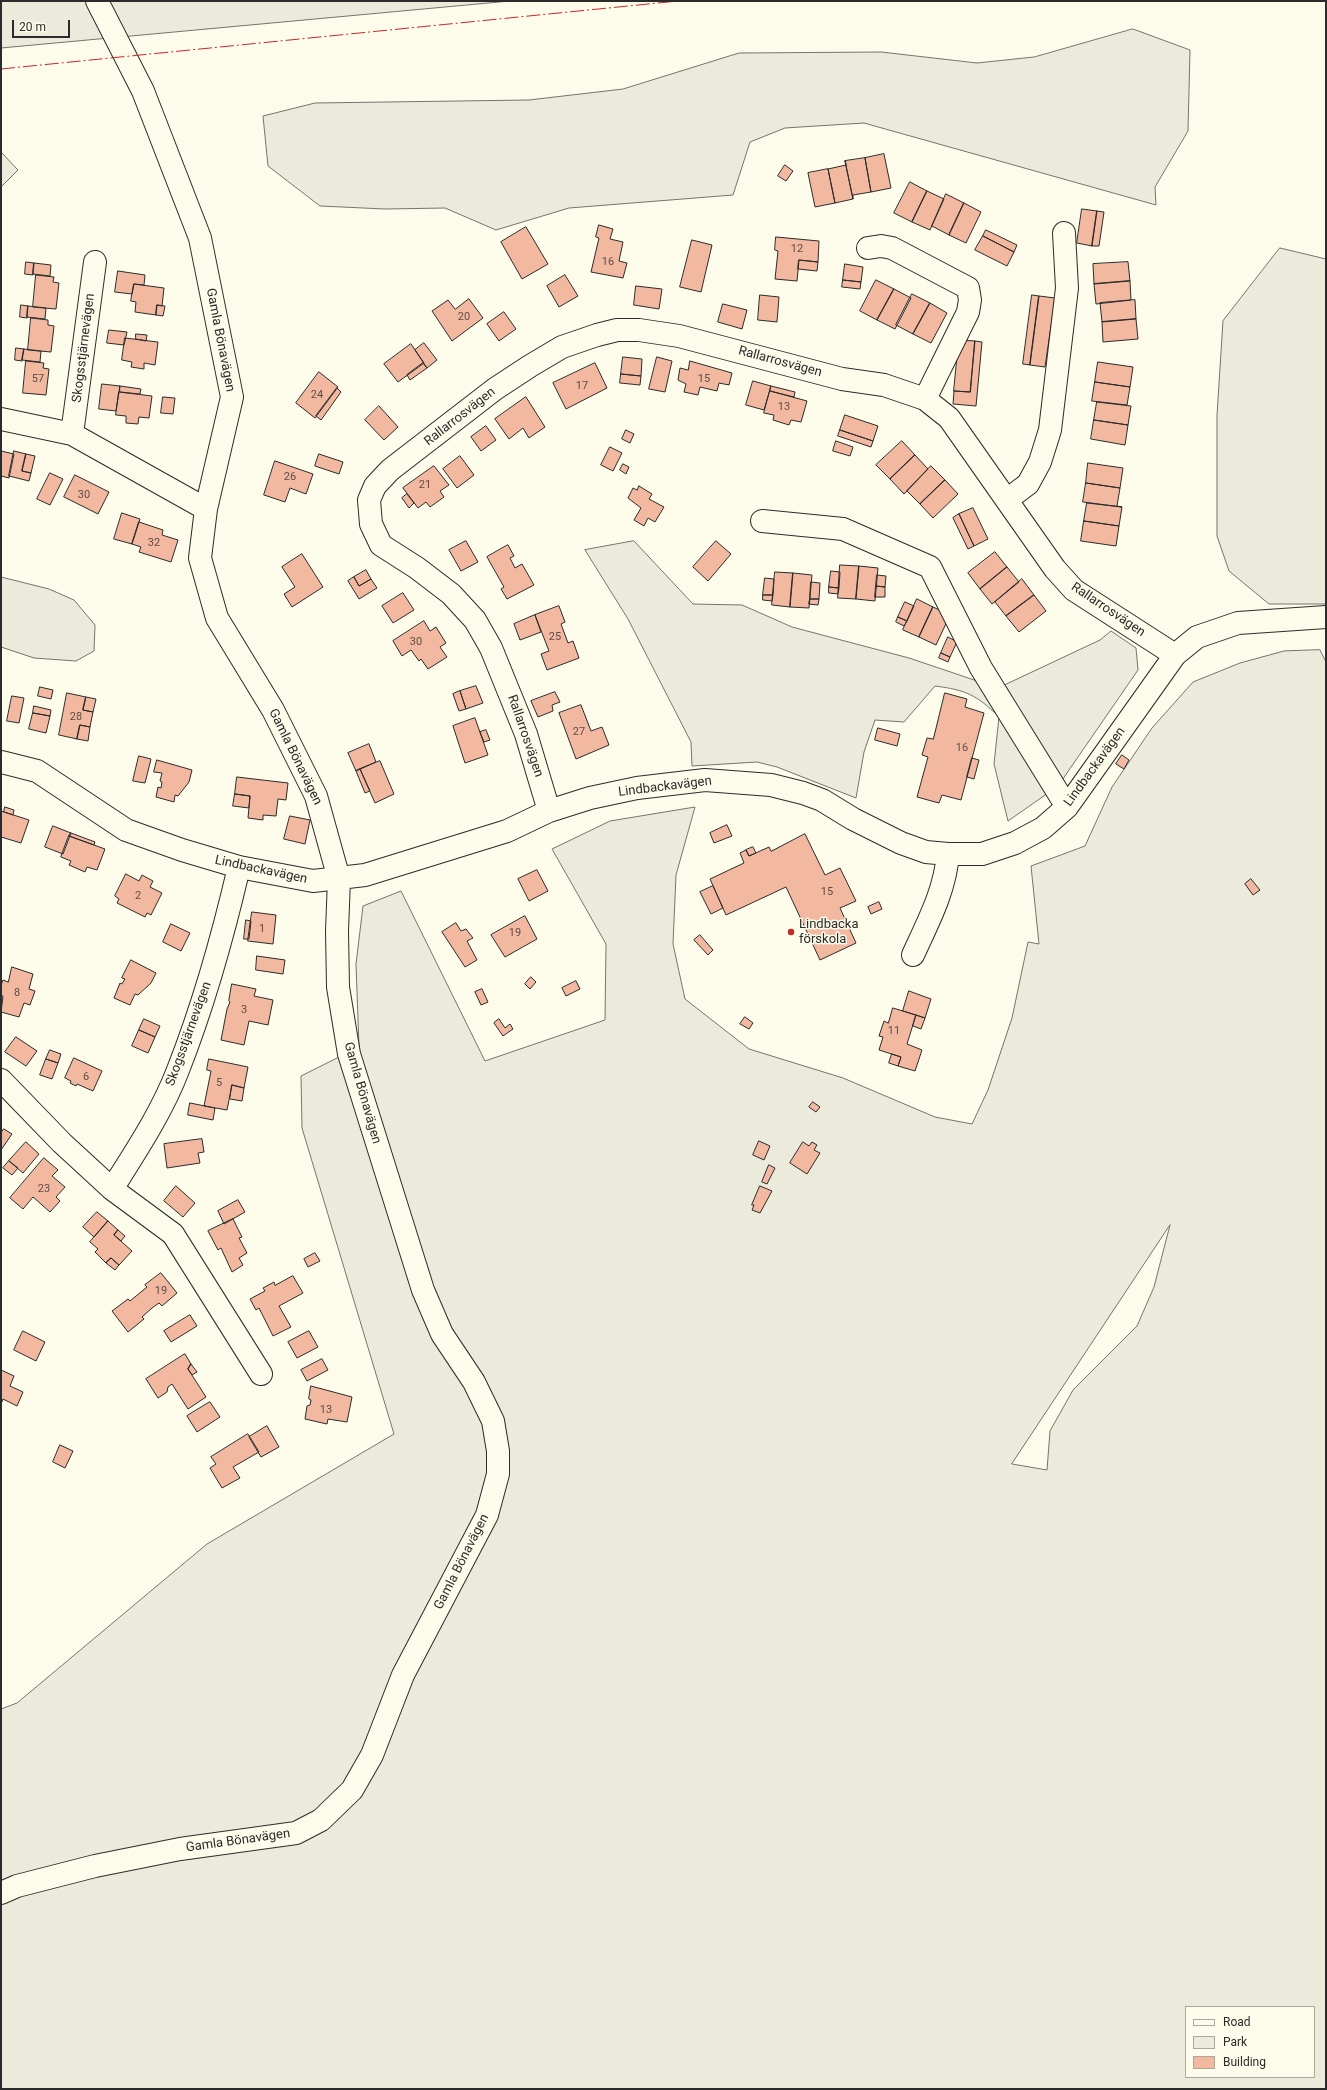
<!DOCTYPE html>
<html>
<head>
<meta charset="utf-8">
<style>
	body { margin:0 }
	#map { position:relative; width:1327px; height:2090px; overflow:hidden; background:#fdfbea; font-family:Roboto,sans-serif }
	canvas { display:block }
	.frame { position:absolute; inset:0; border:2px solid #2b2b2b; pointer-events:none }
	.legend { position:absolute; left:1185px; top:2006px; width:130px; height:72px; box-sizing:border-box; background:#fdfbea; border:1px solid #a9a89e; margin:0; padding:5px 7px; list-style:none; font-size:12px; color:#2b2b2b }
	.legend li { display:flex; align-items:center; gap:8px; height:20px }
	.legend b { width:20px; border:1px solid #a9a89e }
	.scale { position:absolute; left:12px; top:20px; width:58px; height:18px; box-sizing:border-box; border:2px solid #2b2b2b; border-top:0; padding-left:5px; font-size:12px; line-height:14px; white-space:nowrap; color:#2b2b2b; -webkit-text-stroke:3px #fdfbea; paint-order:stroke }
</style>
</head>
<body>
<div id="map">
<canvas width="1327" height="2090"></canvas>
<div class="frame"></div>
<ul class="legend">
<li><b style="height:5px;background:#fdfbea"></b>Road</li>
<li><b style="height:11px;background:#ecebdb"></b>Park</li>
<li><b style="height:11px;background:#f2b8a0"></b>Building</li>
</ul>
<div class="scale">20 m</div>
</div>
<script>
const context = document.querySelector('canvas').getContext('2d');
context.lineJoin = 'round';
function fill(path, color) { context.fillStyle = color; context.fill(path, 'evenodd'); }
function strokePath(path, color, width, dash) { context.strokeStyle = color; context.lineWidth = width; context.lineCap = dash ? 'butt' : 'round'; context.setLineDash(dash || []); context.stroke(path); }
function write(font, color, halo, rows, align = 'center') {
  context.font = font + ' Roboto,sans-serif'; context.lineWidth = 3; context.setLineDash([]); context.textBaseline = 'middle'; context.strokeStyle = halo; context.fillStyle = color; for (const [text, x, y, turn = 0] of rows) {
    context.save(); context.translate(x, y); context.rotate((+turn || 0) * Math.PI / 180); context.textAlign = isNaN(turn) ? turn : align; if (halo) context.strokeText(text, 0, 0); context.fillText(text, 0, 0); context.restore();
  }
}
const green = new Path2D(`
	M1,1H510L1,48Z
	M1133,29L1190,50L1188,131L1155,187L1156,205L864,123L785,128L750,142L733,195L569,208L496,230L445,208L385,209L320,206L268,166L263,116L315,103L529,100L623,89L739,53L881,52L977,63L1034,57Z
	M1,152L18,170L1,187Z
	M1280,248L1326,259V604H1269L1229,571L1217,536V415L1223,321Z
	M634,541L693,604L742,605L792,627L909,658L998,688L1100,640L1111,631L1136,648L1138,670L1058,786L1008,821L994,764L999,717C977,695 966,690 935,686L904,722L875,720L864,752L856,798L777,767L757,762L692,766L691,742L628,619L585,550Z
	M1,577L49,589L74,600L95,625L94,651L76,661L34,658L1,647Z
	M1320,650L1326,662V2089H1V1709L17,1703L207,1544L394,1434L302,1128L301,1076L359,1047L356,964L363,906L401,891L485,1061L605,1020L606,944L552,849L610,821L695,807L676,875L673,944L685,999L749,1049L843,1078L935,1117L972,1124L988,1090L1012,1018L1028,942L1039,944L1031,866L1085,846L1112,787L1152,728L1193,682L1240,663L1284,651ZM1170,1225L1154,1287L1137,1326L1073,1390L1050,1431L1047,1470L1012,1464ZM1186,2007H1314V2077H1186Z`);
const building = new Path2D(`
	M884,154L891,188L871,192L865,158Z
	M865,158L871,192L853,195V199L845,161Z
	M845,161L853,199L835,203L828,169L846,165Z
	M785,165L793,171L786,181L778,176Z
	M828,169L835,203L815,207L808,173Z
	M910,182L927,191L912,222L894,213Z
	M927,191L944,199L930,230L912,222Z
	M946,194L964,203L949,235L932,226Z
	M964,203L981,212L966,243L949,235Z
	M1082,209L1097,211L1092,246L1077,243Z
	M1097,211L1104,212L1099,246H1092Z
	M599,225L613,229L610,239L623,242L619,261L627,263L623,278L591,272L599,238L596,237Z
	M526,227L548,264L522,279L501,242Z
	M986,230L1017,245L1014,252L983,236Z
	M983,236L1014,252L1007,266L975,250Z
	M776,237L819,241L818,262L799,260L797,281L775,279L778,251L775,250Z
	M692,240L712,245L701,292L680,287Z
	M799,260L818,262L817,271L798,269Z
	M26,262L34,263L33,275L25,274Z
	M1128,262L1130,281L1094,284L1093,264Z
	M34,263L51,265L50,276L33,274Z
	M845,264L863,267L861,282L843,280Z
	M118,271L145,275L144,285L134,284L132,294L115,292Z
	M36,275L54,277L53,282L59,283L56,309L33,307Z
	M565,275L578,296L559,307L547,286Z
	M843,280L861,282L860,289L842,287Z
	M876,280L894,289L877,320L860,311Z
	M1130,281L1131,300L1096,304L1094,284Z
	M134,284L164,288L162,306L157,305L156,315L135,312L136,302L131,301Z
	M636,286L662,289L659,309L634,305Z
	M894,289L911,298L895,329L877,320Z
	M912,294L930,303L913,334L896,325Z
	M760,295L779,297L777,322L758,320Z
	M1032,295L1039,296L1030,365L1023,364Z
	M1039,296L1055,298L1045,367L1030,365Z
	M469,299L483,318L452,341L432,311L448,300L455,309Z
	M1135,300L1136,319L1102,322L1100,303Z
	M930,303L947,313L931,343L913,334Z
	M723,304L747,310L742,329L718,322Z
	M21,305L28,306L27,318L20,317Z
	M157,305L165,306L163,316L156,315Z
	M28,306L46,308L45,319L27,317Z
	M504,312L516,329L499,341L487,324Z
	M31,318L48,320V325L54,326L51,352L28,350Z
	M1136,319L1138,339L1103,342L1102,322Z
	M109,330L127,332L124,345L107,343Z
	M136,334L147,335L146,341L136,339Z
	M125,338L158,342L155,365L144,363V369L131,367L132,362L122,360Z
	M959,340L975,341L970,392L954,391Z
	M975,341L982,342L976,406L953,404L954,391L970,392Z
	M424,343L437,360L427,368L415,350Z
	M411,344L424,363L398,382L384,364Z
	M16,348L24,349L22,361L15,360Z
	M24,349L41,351L40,362L22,360Z
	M623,357L642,359L641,376L621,374Z
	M657,357L672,361L665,392L649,389Z
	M26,361L44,363L43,368L49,369L46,395L23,393Z
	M690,361L732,373L729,385L719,383L717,391L700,387L698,395L684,392L686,384L678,380L680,368L688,370Z
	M1098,362L1133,367L1130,387L1095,382Z
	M423,363L427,368L410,380L407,375Z
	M595,363L607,388L566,409L553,383Z
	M319,372L338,387L315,418L296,403Z
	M621,374L641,376L640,385L620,383Z
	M753,381L771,386L764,410L746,405Z
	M1095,382L1130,387L1127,405L1092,401Z
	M102,384L120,386L116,411L99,409Z
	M120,386L141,389L140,394L120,392Z
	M771,386L795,392L794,397L770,391Z
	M337,388L341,392L321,420L316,416Z
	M770,391L807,401L801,422L791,420L789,425L773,420L774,415L764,413Z
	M119,392L152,396L149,418L139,417L138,424L126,423V416L116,415Z
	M163,397L175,398L173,414L161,413Z
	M526,397L545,427L529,438L523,428L509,439L495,419Z
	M1097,402L1131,406L1128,425L1094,420Z
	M379,406L398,427L384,440L365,420Z
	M845,415L878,426L873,441L840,430Z
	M1094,420L1128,425L1125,445L1091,439Z
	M486,426L496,440L481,451L471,437Z
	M626,430L634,434L630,443L622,439Z
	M840,430L873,441L871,447L838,436Z
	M836,441L853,447L850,456L833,451Z
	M902,441L915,455L890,479L876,465Z
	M610,447L622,453L613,471L601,465Z
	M1,451L14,454L9,478L1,476Z
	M14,451L26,454L22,471L31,473L29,481L9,476Z
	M26,454L35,456L31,473L22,471Z
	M319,454L343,462L339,474L315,466Z
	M915,455L928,469L904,494L890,479Z
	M460,456L474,475L457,488L443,469Z
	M275,461L313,474L306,494L290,488L285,502L264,495Z
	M1088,463L1123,468L1120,488L1086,483Z
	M623,464L629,467L626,474L620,470Z
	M434,466L449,485L440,491L444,497L430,507L426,502L418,508L403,488Z
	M931,466L945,480L920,504L907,491Z
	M50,473L63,479L50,505L37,499Z
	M75,475L109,492L98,514L64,497Z
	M945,480L958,494L933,518L920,504Z
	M1086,483L1120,488L1117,506L1122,507L1083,502Z
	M639,486L652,494L649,499L664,507L655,522L648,518L644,526L634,520L641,508L628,498L633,488L637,490Z
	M407,494L414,503L409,508L402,498Z
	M1087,503L1122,507L1119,526L1084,521Z
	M973,508L988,539L974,546L959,514Z
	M122,513L140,519L132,544L114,539Z
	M959,514L974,546L968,549L953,518Z
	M1084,521L1119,526L1116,546L1081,541Z
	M139,522L163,530L162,535L178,540L171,562L139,552L141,547L132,544Z
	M466,541L478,562L461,571L449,550Z
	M716,541L731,554L708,581L693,567Z
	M508,545L514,556L510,558L515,568L522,564L534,585L507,599L501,589L504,587L487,557Z
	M995,552L1007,567L980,589L968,573Z
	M302,554L323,587L292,607L284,594L295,587L282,567Z
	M840,565L859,566L856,599L838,598Z
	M859,566L878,568L875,601L856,599Z
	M1007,567L1019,582L992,604L980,589Z
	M366,570L371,579L359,586L354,577Z
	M831,571L840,572L839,588L829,587Z
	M775,572L793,573L790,607L772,605Z
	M793,573L812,575L809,608L790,607Z
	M877,575L886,576L885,587L876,586Z
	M354,577L359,586L371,579L377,588L359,599L348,581Z
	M765,578L774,579L773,595H763Z
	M1022,579L1034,595L1006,616L995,602Z
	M811,582L820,583L819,599H810Z
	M876,586L885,587V597H875Z
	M829,587L839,588L838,594L829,593Z
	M403,593L414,610L393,623L382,606Z
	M763,595H773L772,601L763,600Z
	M1034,595L1046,611L1019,632L1006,616Z
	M810,599H819L818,605L809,604Z
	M917,599L933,607L919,637L903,630Z
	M905,602L914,606L907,621L898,617Z
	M559,606L565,622L561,624L568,643L573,641L579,658L547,670L541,654L549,651L535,615Z
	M933,607L950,615L936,645L919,637Z
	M535,615L541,632L520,640L514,624Z
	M898,617L907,621L904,626L896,622Z
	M424,621L430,631L436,627L446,643L440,647L447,657L428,669L421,659L419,661L411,650L402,656L393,641Z
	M948,637L957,642L950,657L941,653Z
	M941,653L950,657L948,662L939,658Z
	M476,686L483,703L466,709L460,691Z
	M40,687L53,690L51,699L38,696Z
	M460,691L466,709L459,711L453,694Z
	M555,692L560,702L552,705L553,711L538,717L531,701Z
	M67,693L86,697L83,710L93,712L90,727L80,725L77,739L59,735Z
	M945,693L967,699L965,707L984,713L961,800L942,795L939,803L917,797L928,757L922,755L927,738L933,739Z
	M12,696L24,698L19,723L7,721Z
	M86,697L96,699L93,712L83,710Z
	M581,705L591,731L602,727L609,745L576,759L559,713Z
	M34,706L51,710L50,716L33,713Z
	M33,713L50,716L46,733L29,729Z
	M475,718L488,755L465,763L453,726Z
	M80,725L90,727L88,741L77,739Z
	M878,728L900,734L897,746L875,740Z
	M486,730L490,740L484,742L480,732Z
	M369,744L376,762L356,771L348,753Z
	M1122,755L1129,760L1124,769L1116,764Z
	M139,756L151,759L145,783L133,781Z
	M972,758L979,760L974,779L967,777Z
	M157,760L192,770L189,782L178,796L175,795L174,802L156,797L158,787L161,788L162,782L160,781L162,773L154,772Z
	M380,761L394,794L375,803L360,769Z
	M360,769L370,791L365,793L356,771Z
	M237,777L288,783L286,800L278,799L276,816L263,815V820L248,818L250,796L235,794Z
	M235,794L250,796L249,808L233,806Z
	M5,807L14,810L13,815L4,812Z
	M1,811L29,820L21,843L1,837Z
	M290,816L310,820L305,844L284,839Z
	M727,825L732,836L714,843L710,833Z
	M53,826L71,833L63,854L45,847Z
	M71,833L95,842L94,845L69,836Z
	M805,834L825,875L840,868L856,901L840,908L856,943L820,960L786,887L726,915L710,879L744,863L740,853L746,850L749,856L769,847L771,851Z
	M69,836L105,849L97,870L87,867L85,872L69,865L71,861L61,857Z
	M753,847L756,853L749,856L746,850Z
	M537,870L548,891L529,901L518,879Z
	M126,874L139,881L142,875L153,881L150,887L162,893L151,915L147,913L145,917L117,903L119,899L115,896Z
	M1251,879L1260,890L1253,895L1245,884Z
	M713,886L723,908L711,914L700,892Z
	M879,902L882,909L871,914L868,907Z
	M252,912L276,915L273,944L248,941Z
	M525,916L537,939L505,957L491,935Z
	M246,920L251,921L249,939H244Z
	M456,923L461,931L466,929L473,938L467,941L477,960L465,967L442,932Z
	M171,924L190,933L181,951L163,942Z
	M700,935L713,950L708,955L694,940Z
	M257,956L285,960L283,974L256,970Z
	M131,960L156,973L151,983L138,995L135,994L130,1005L114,998L120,983L122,984L125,979L122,978Z
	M12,967L33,974L29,989L35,991L30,1005L24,1003L19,1017L1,1012L3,996H1V985L3,980L8,982Z
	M531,977L536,982L530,989L525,984Z
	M576,981L580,989L566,996L562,988Z
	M232,984L256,989L254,996L273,1000L268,1025L249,1021L244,1045L221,1040L227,1009L230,1002L229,1001Z
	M482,989L488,1002L481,1005L475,992Z
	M909,991L931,999L925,1018L903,1011Z
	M893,1008L916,1015L907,1044L922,1050L915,1071L898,1066L901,1057L879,1050L883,1037L879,1036L884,1021L888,1023Z
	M916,1015L925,1018L921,1029L913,1026Z
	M745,1017L753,1023L749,1029L740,1024Z
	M144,1019L160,1026L155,1037L139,1030Z
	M499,1019L505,1028L510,1024L513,1029L503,1036L494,1023Z
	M139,1030L155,1037L148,1053L132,1046Z
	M16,1037L37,1051L26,1066L5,1052Z
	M50,1050L61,1054L58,1063L46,1059Z
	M892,1054L901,1057L898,1066L889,1063Z
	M74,1058L102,1071L93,1091L77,1084L76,1086L70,1083L71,1081L65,1078Z
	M46,1059L58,1063L52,1079L40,1075Z
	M209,1059L248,1067L244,1088L232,1085L227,1110L204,1106L211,1071L207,1070Z
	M232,1085L244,1088L242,1101L230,1099Z
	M813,1102L820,1107L816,1112L809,1107Z
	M190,1103L215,1108L213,1120L188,1115Z
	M4,1129L12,1134L1,1150V1133Z
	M202,1139L204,1152L198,1153L200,1163L167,1168L164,1144Z
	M759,1141L770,1146L764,1160L753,1155Z
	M26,1142L39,1154L23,1173L9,1161Z
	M803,1142L809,1146L812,1142L817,1145L814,1150L820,1153L807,1174L790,1163Z
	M44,1158L58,1170L52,1176L65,1187L56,1197L60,1201L50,1212L33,1197L23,1209L10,1198Z
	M9,1161L18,1168L12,1175L3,1168Z
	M769,1165L775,1168L767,1184L762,1182Z
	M176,1186L195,1203L183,1217L164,1201Z
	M760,1186L772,1191L760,1213L752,1210L754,1205H752Z
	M238,1200L245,1212L224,1224L218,1211Z
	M97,1212L108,1221L94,1237L83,1227Z
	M233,1219L242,1237L239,1238L247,1253L239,1258L243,1265L232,1272L221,1248L218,1250L208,1231Z
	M108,1221L118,1230L114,1235L132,1251L119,1265L111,1258L106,1263L95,1252L98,1249L90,1242Z
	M118,1230L125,1236L121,1241L114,1235Z
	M315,1253L320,1261L308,1267L304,1259Z
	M111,1258L119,1265L115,1270L106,1263Z
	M161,1273L177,1293L162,1306L159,1303L152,1308L142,1317L144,1319L128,1332L112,1311L128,1299L130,1301L147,1287L145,1285Z
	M293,1276L303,1293L279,1306L291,1327L273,1336L259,1308L256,1310L250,1299L265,1291L263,1288L274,1282L275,1285Z
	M190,1315L197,1326L171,1342L164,1331Z
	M23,1331L45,1342L36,1361L14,1350Z
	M309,1331L318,1347L297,1358L288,1342Z
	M185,1354L191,1364L188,1369L206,1397L188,1409L172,1384L168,1387L167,1392L158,1398L146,1379Z
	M322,1359L328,1370L307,1381L301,1370Z
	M191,1364L197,1372L192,1375L188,1369Z
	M1,1370L14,1376L10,1386L23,1392L17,1406L3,1399L1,1404Z
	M311,1386L352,1397L347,1422L328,1419L327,1424L305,1419L307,1406L310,1405L311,1400L309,1399Z
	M210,1402L220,1417L197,1432L187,1416Z
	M267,1426L279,1447L261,1457L249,1437Z
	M248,1434L259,1452L233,1467L240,1478L222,1488L210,1468L216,1464L211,1457Z
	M60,1445L73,1451L65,1468L53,1462Z`);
const minor = new Path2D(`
	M868,248L881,246L892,248L968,288L970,300L968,312L925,399
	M1,419L72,434L206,509
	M72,434L95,262
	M1008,499L1028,484L1040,462L1050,430L1067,288L1064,233
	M762,521L843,529L930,567L981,668L1067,807
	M1,762L37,771L126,830L182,850L239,867L313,881L365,875L507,831L549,811L590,798L637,788L705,780L771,785L803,793L822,800L853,819L901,843L926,852L948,854H982L1015,843L1043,828L1067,807L1175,655L1197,637L1238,623L1326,617
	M549,811L526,734L491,648L475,620L451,594L417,568L381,545L371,524L369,500L375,486L390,470L495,389L530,366L562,347L597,335L617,330H639L679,336L842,379L884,385L925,399L949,418L1055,569L1074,590L1175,655
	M913,955C928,922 945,891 948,854
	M1,1080L62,1143L112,1189L173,1234L261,1374
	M112,1189C136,1151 162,1112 178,1070C204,1004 223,936 239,867
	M1,1893L17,1886L95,1866L180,1849L296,1833L321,1820L352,1790L372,1755L403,1675L487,1515L498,1474V1451L493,1421L474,1382L442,1334L423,1290L349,1054L338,987L337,931L339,879L316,796L273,710L217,618L200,558L206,509L232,397L200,238L143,91L97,1`);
const power = new Path2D(`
	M1,69L678,1`);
const markers = [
	[791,932,4,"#c62828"]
];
const numberNames = [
	["12",797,249],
	["16",608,262],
	["20",464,317],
	["57",38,379],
	["15",704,379],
	["17",582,386],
	["24",317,395],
	["13",784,407],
	["26",290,477],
	["21",425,485],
	["30",84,495],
	["32",154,543],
	["25",555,637],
	["30",416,642],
	["28",76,717],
	["27",579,732],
	["16",962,748],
	["15",827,892],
	["2",138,896],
	["1",262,929],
	["19",515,933],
	["8",17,993],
	["3",244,1010],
	["11",894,1031],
	["6",86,1077],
	["5",219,1083],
	["23",44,1189],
	["19",161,1291],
	["13",326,1410]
];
const streetNames = [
	["Gamla Bönavägen",220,340,79],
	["Skogsstjärnevägen",84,348,-83],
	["Rallarrosvägen",780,362,15],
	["Rallarrosvägen",460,417,-38],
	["Rallarrosvägen",1108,610,34],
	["Rallarrosvägen",525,736,71],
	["Gamla Bönavägen",295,757,64],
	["Lindbackavägen",1095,767,-54],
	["Lindbackavägen",665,787,-7],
	["Lindbackavägen",261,870,12],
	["Skogsstjärnevägen",189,1034,-70],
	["Gamla Bönavägen",362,1093,74],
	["Gamla Bönavägen",462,1562,-63],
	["Gamla Bönavägen",238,1841,-8]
];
const poiNames = [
	["Lindbacka",799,925],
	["förskola",799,940]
];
fill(green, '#ecebdb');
strokePath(green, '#74746e', 1);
fill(building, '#f2b8a0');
strokePath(building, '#2b2b2b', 1);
strokePath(minor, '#2b2b2b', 24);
strokePath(minor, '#fdfbea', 22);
strokePath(power, '#c62828', 1, [14, 3, 2, 3]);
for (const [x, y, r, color] of markers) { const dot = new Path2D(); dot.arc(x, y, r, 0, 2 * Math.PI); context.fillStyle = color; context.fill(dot); strokePath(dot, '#fdfbea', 1.5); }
write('11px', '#5d4e48', null, numberNames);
write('13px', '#2b2b2b', '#fdfbea', streetNames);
write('13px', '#2b2b2b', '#fdfbea', poiNames, 'left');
</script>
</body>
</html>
